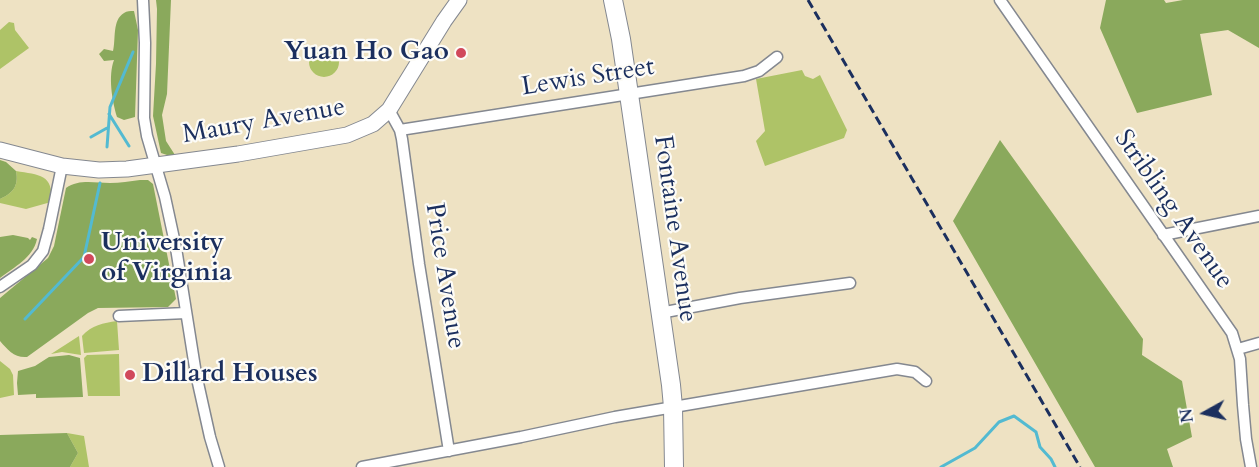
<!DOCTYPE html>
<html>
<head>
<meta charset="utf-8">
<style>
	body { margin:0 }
	#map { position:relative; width:1259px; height:467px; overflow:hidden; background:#eee2c3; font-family:Cardo,serif }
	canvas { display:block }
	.north { position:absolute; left:1175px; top:383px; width:60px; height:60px; -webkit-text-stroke:4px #fdfcf7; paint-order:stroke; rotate:262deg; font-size:16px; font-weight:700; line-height:24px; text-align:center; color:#1b2f5e }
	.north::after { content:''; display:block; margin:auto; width:21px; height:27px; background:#1b2f5e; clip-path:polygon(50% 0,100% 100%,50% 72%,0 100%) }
</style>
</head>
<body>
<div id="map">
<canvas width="1259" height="467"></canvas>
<div class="north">N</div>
</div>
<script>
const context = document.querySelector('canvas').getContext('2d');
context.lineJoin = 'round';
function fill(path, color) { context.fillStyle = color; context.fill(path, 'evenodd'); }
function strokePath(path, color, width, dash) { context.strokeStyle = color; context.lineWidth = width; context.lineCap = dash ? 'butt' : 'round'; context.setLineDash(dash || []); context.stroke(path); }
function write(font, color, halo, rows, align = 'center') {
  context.font = font + ' Cardo,serif'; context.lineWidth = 4.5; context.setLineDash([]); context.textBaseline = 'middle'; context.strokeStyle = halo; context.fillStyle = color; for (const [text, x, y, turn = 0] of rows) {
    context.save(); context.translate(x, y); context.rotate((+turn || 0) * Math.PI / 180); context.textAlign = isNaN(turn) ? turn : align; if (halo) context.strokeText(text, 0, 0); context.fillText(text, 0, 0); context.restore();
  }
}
const green = new Path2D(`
	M9,22L14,23L15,30L29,48L0,69V30Z
	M309 62a15 15 0 1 1 30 0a15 15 0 1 1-30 0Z
	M802,70L805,76L813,79L820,75L847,130L844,138L765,166L756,141L765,131L756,79Z
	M16,171C39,175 54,174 51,202L26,209L0,203V199C13,193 19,186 16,171Z
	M117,321L119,350L84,353L82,336C92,325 103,323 117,321Z
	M79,336L81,355L62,352L51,354Z
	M119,354L120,396H88L84,358L87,355Z
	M0,361L10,369L13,375L14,395L0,398Z
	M67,433L84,436L89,467H70L78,453Z`);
const forest = new Path2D(`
	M156,0H171L167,94L162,115L166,141L175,155H167L161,153L153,116L156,64L157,9Z
	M1106,0H1164L1166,3L1183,0H1259V48L1228,30L1200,34L1212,95L1137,113L1100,28Z
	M134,11L138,30L135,117L124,120L117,117C112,100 108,76 114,60L104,61L99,54L104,49L113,51C116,39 112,20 124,13C127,11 130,11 134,11Z
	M1000,140L1143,339L1142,355L1182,381L1192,437L1167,449L1173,467H1095L953,221Z
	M0,160L6,162L16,171C19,186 13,193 0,199Z
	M140,180H148L153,184L176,299L168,307L98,308L88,313L27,357C14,358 8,350 0,341V298L48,258L54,246L66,188C79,179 94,183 110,183C120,183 130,181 140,180Z
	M13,235L28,238L30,240L32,237L37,239C33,258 14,267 0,278V237Z
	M69,355L80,358L83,397L36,398V394L18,395L17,383L18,371L35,366L49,357Z
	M67,433L78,453L70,467H0V435Z`);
const stream = new Path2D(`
	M109,114L129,146
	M91,137L107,128
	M107,147L110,107L133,52
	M25,319L84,257L100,183
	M941,467L975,448L999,422L1014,416L1036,432L1040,447L1051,459L1055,467`);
const minor = new Path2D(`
	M143,0L145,43L144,118L147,136L165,197L176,248L196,374L210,437L219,467
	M1000,0L1232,333L1240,359L1243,405L1246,439L1251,467
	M389,110L400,130L402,139L419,264L449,451
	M400,130L744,76L759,71L777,57
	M1163,235L1259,216
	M0,287L32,265L43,251L49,229L62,166
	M660,313L740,298L850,283
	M119,316L186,313
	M1238,349L1259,343
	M362,467L521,437L615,417L897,369L915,372L926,381`);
const secondary = new Path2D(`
	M0,150L62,166L99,170L127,169L238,154L347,135L373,124L389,110L444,21L459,0`);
const primary = new Path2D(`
	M613,0L621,39L671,385L673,407L674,467`);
const rail = new Path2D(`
	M808,0L1080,467`);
const markers = [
	[461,53,6,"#d1495b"],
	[89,259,6,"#d1495b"],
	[130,375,6,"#d1495b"]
];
const poiNames = [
	["Yuan Ho Gao",449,53,"right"],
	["University",101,244],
	["of Virginia",101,274],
	["Dillard Houses",142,375]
];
const streetNames = [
	["Lewis Street",588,78,-9],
	["Maury Avenue",264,122,-10],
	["Stribling Avenue",1173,210,55],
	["Fontaine Avenue",674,229,82],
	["Price Avenue",444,276,81]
];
fill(green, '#aec367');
fill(forest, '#8aa95c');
strokePath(stream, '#53bad1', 3);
strokePath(minor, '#848890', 13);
strokePath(secondary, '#848890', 17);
strokePath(primary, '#848890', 20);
strokePath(minor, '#fff', 10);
strokePath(secondary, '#fff', 15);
strokePath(primary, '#fff', 18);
strokePath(rail, '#1b2f5e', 3, [9, 4.5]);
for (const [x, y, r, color] of markers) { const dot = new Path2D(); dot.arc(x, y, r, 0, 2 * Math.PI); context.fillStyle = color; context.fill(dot); strokePath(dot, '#fdfcf7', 2); }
write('bold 26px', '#1b2f5e', '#fdfcf7', poiNames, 'left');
write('26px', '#1b2f5e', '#fdfcf7', streetNames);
</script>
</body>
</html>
